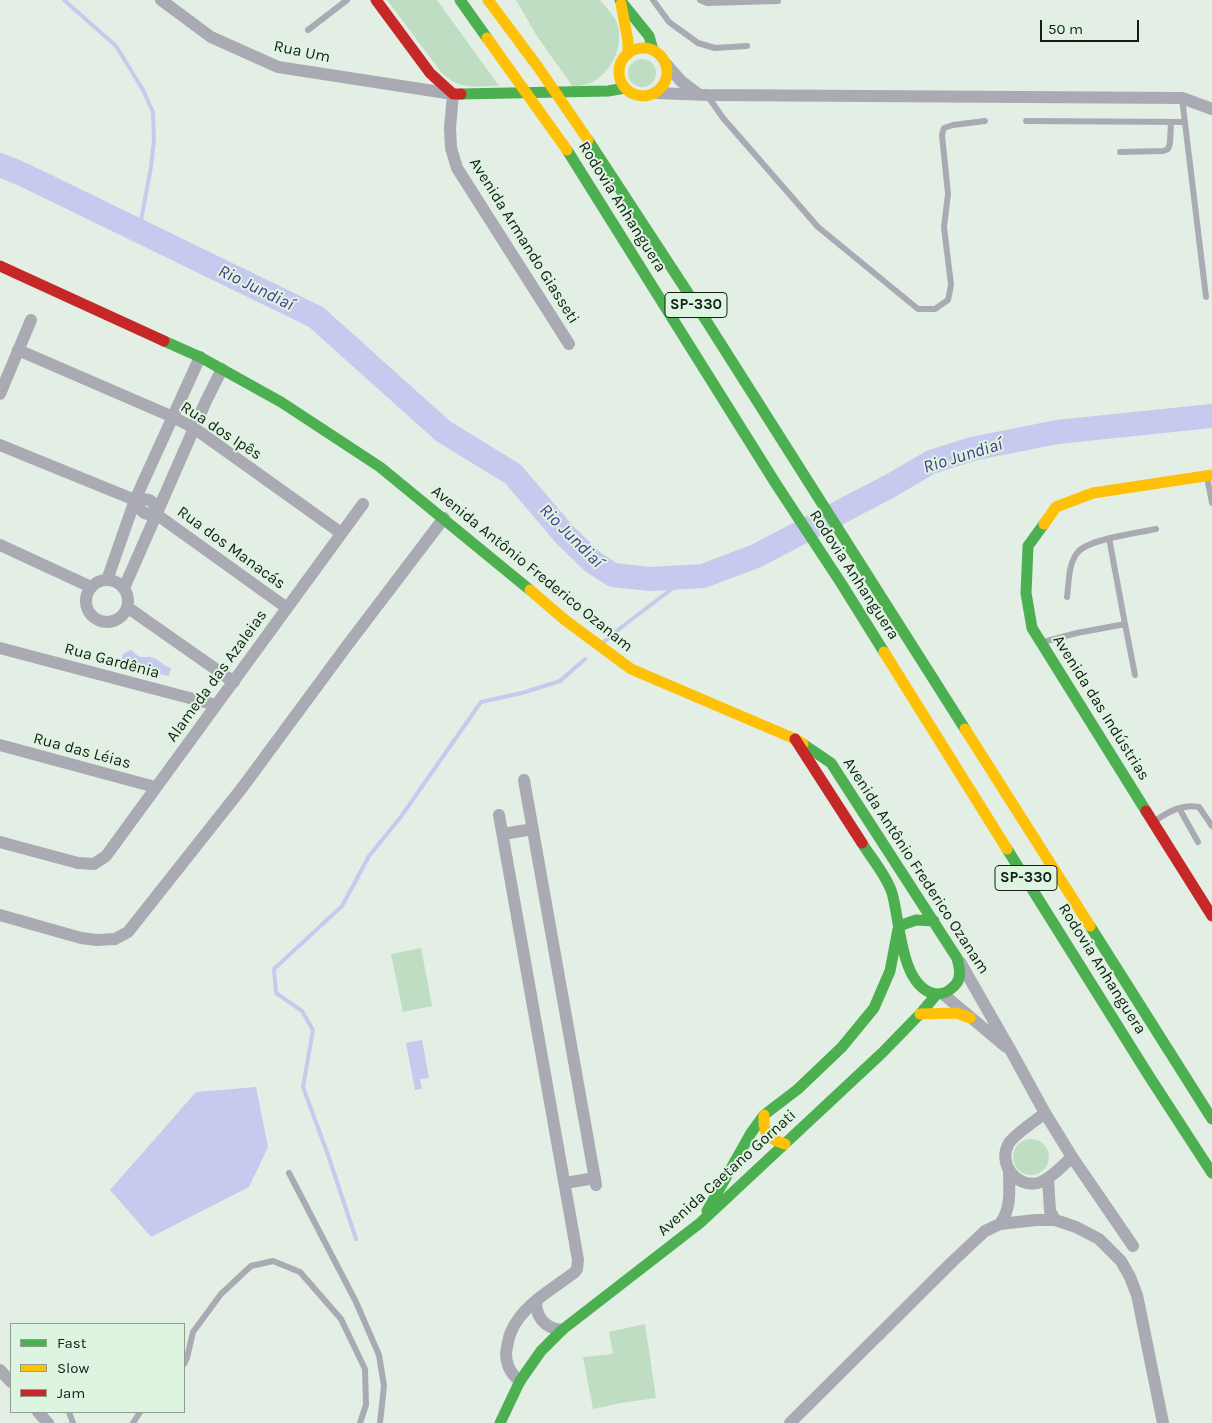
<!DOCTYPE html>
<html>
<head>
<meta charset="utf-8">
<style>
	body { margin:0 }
	#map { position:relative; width:1212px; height:1423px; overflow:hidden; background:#e3efe4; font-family:Karla,sans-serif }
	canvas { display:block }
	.legend { position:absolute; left:10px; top:1323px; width:175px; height:90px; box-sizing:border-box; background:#ddf5e0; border:1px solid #8d9f8f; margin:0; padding:6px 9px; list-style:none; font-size:15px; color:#151d16 }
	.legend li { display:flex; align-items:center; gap:10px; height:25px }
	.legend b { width:25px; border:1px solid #8d9f8f }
	.scale { position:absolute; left:1040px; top:20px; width:99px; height:22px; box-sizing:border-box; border:2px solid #151d16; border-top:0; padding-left:6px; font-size:15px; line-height:18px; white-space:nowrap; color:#151d16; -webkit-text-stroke:4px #ddf5e0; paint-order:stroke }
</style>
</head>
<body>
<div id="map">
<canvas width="1212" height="1423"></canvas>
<ul class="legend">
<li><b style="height:6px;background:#4caf50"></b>Fast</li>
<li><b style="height:6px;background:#ffc107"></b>Slow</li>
<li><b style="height:6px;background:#c62828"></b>Jam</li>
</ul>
<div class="scale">50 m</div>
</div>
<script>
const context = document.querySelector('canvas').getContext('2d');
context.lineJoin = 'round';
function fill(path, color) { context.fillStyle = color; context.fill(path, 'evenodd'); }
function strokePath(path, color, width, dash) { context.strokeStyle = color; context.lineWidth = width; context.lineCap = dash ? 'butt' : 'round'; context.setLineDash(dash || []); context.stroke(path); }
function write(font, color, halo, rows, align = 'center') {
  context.font = font + ' Karla,sans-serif'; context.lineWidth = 4; context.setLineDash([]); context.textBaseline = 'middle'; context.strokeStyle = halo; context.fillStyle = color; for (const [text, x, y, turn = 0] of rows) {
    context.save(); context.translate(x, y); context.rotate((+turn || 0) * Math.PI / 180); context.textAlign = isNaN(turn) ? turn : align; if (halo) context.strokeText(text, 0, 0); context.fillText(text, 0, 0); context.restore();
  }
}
const green = new Path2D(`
	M387,0H437L499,86C475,86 459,91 441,72Z
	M516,0H600C605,6 611,12 615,19C627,41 612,75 588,84C584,85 578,86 573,87L537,36Z
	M628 73a14 14 0 1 1 28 0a14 14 0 1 1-28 0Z
	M421,948L432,1006L403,1012L391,954Z
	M1013 1157a18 18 0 1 1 36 0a18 18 0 1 1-36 0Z
	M645,1324L656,1398L621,1403L593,1409L583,1357L613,1354L609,1332Z`);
const water = new Path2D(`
	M130,650H132C141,662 144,654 154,658C160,660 163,666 171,668L169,676C160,674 127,669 123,662C121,659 122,657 123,654Z
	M422,1040L429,1078L420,1079L422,1089L415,1090L406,1043Z
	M256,1087L268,1147L249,1187L151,1237L110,1190L196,1092Z`);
const stream = new Path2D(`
	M64,0L116,46L143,90L153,112L154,140L151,167L139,231
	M604,642L623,626L673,588L703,576
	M356,1239L328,1155L303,1087L313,1030L302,1011L276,993L274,969L342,906L369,856L400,818L481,702L522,693L560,681L585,659`);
const river = new Path2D(`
	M0,165L22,174L316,317L443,431L513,474L565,535L593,562L613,575L651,579L703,576L756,556L890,486L931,462L972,449L1057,432L1212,416`);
const lane = new Path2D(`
	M653,0L669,22L698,43L715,48L747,46
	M700,0L707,3L778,1
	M308,30L347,0
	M707,95L723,118L818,227L918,309H935L948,300L951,285L944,227L948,194L942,135L944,128L953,125L985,121
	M1182,98L1206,297
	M1026,121L1185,122
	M1120,152L1163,151L1168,149L1170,143L1171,122
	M1207,477L1212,503
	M1067,597C1069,583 1068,563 1078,552C1089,539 1138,533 1156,529
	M1125,624L1135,675
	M1043,642L1077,633L1125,624L1109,538
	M1179,808L1198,842
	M1155,821C1169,811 1182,804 1199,807L1212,826
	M289,1173L356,1302L379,1355L384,1386L380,1423
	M184,1364L187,1358L193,1332L221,1294L251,1266L273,1261L300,1272L341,1319L365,1369L366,1405L360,1423
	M69,1412L73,1423
	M133,1423L140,1412`);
const street = new Path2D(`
	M161,0L211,37L278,67L453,94L450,128L451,148L457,168L569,344
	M666,64L681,81L698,94
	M656,93L707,95L1182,98L1212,109
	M18,350L173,417L194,428L341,533
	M0,394L31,320
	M0,445L135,500C149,498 154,498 156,514
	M135,500C140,511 144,516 156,514L287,608
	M0,545L91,587
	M107,580L135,500L200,357
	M86 601a21 21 0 1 1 42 0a21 21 0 1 1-42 0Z
	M124,588L206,401L222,369
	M127,607L234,682
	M0,648L216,705
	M0,745L155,787
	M524,780L596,1185
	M499,815L578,1260L577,1269L575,1272C553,1289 522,1305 511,1332C509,1336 508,1342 507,1347C504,1360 509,1373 520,1381
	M503,834L533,829
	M0,842L78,863L94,864L106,856L363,504
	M0,915L81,938L97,940L115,939L128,932L242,788L346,647L444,518
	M960,962L1011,1051L1045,1113L1072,1157L1133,1246
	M943,994L1006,1047
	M1045,1113C1035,1121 1015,1134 1009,1143C997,1163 1016,1188 1038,1183C1050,1180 1063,1165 1072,1157
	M1048,1178L1050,1211L1055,1220
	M565,1183L595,1178
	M1000,1224C1012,1207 1009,1191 1009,1171
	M536,1301C536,1318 545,1328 562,1330
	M0,1370L11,1382
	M38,1412L48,1423
	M790,1423L952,1262L985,1231L1000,1224L1036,1220H1055L1076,1227L1099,1239L1121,1261L1130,1277L1137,1295L1163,1423`);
const fast = new Path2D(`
	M460,0L487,38
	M620,0L649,36L653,50
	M461,94L608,91L625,88
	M588,140L707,322L965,729
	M567,150L776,484L841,583L884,652
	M164,341L200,357L281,402L380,467L530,590
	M1044,524L1028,546L1026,593L1032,628L1146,811
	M803,744L831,763L957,958C959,966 962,977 956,984C950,991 941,996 932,993C900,983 900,919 892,893C887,876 871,858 862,843
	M1007,849L1149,1076L1212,1173
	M899,926L916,920L934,921
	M1090,926L1212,1119
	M707,1211L751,1133L764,1115L798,1089L842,1047L874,1008L890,971L898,929
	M500,1423L520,1381L541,1351L562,1330L700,1223L882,1053L920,1014L936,995`);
const slow = new Path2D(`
	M488,0L538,67
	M621,4L628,41V54
	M619 72a24 24 0 1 1 48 0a24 24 0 1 1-48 0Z
	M1044,524L1056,507L1093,493L1212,475
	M530,590L565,620L631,669L795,739L803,744
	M884,652L1007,849
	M965,729L1090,926
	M920,1014L957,1013L970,1018
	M764,1115C763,1135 767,1138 785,1144`);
const jam = new Path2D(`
	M376,0L430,73L453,94H461
	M0,266L164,341
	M795,739L862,843
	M1146,811L1212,916`);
const slowBridge = new Path2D(`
	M487,38L567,150
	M538,67L588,140`);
const shields = [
	[696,305,62],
	[1026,878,62]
];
const shieldNames = [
	["SP-330",696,305],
	["SP-330",1026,878]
];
const streetNames = [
	["Rua Um",302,52,12],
	["Rodovia Anhanguera",622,207,58],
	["Avenida Armando Giasseti",524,241,58],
	["Rua dos Ipês",221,431,33],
	["Rua dos Manacás",231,548,36],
	["Avenida Antônio Frederico Ozanam",532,569,39],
	["Rodovia Anhanguera",854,575,57],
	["Rua Gardênia",112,661,15],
	["Alameda das Azaleias",217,676,-54],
	["Avenida das Indústrias",1101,708,58],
	["Rua das Léias",82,751,15],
	["Avenida Antônio Frederico Ozanam",916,866,57],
	["Rodovia Anhanguera",1102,969,58],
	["Avenida Caetano Gornati",727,1173,-42]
];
const waterNames = [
	["Rio Jundiaí",256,288,26],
	["Rio Jundiaí",963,456,-17],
	["Rio Jundiaí",571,536,45]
];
fill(green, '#bfddc3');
fill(water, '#c8c9ef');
strokePath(stream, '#c8c9ef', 4);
strokePath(river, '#c8c9ef', 24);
strokePath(lane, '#a9aab3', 6);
strokePath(street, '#a9aab3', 12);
strokePath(fast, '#4caf50', 11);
strokePath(slow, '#ffc107', 11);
strokePath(jam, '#c62828', 11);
strokePath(slowBridge, '#ffc107', 11);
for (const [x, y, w] of shields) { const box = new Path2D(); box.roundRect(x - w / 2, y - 12.5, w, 25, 4); context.fillStyle = '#ddf5e0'; context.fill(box); strokePath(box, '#151d16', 1); }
write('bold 15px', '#151d16', null, shieldNames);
write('16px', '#151d16', '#ddf5e0', streetNames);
write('italic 18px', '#48388c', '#ddf5e0', waterNames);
</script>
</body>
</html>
